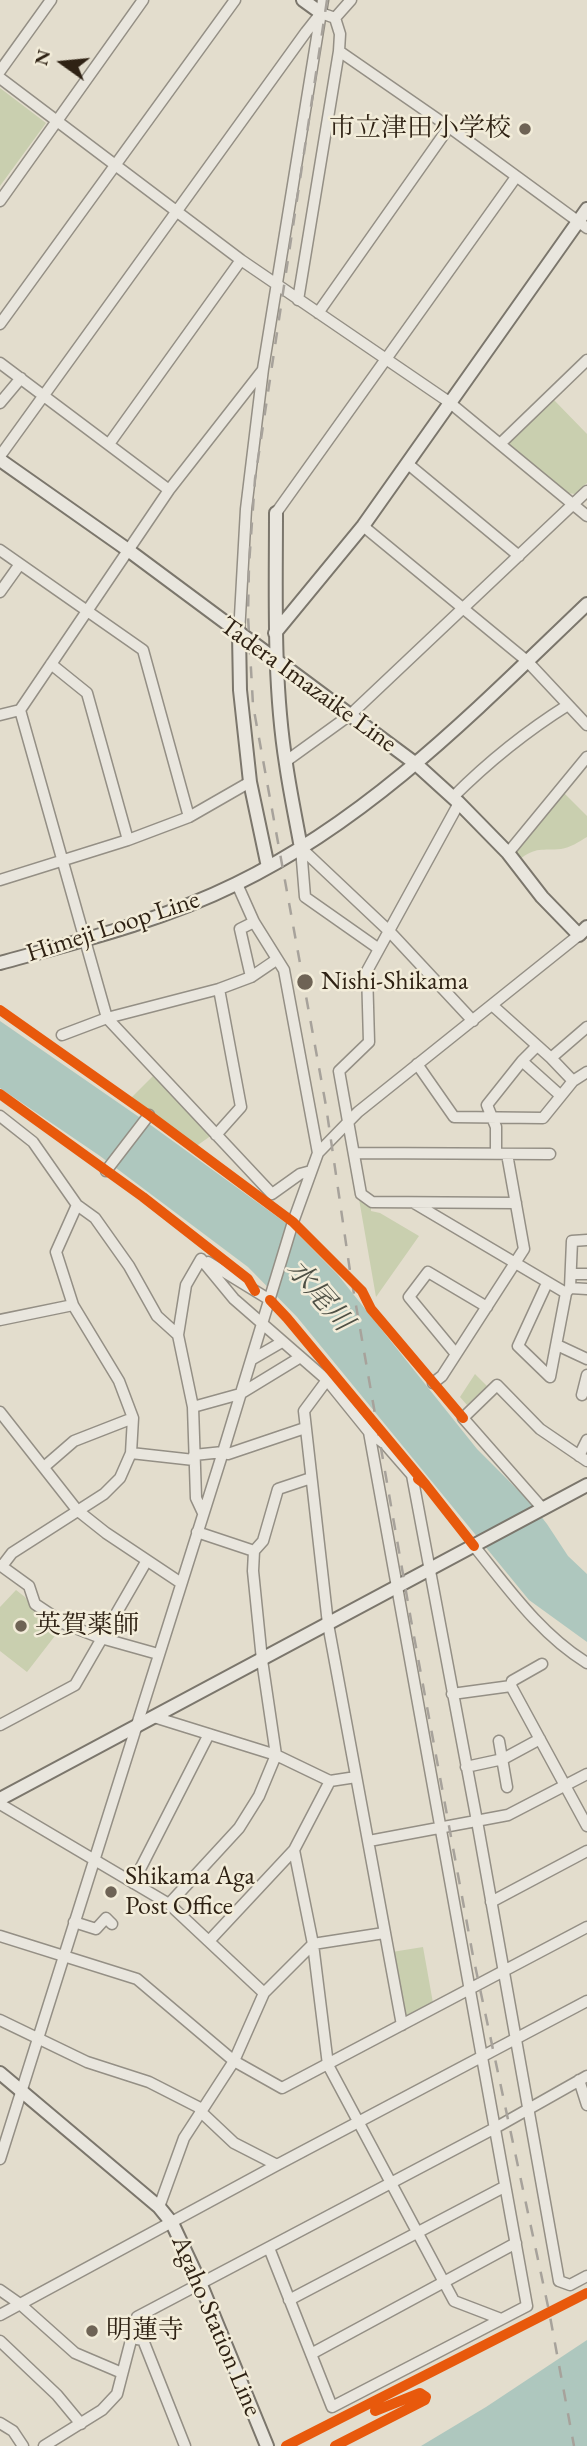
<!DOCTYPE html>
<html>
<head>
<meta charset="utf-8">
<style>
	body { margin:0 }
	#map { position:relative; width:587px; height:2446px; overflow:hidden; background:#e3ddcd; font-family:"EB Garamond",serif }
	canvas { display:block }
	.north { position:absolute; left:28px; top:28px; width:70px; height:70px; -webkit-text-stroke:5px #f2ecd9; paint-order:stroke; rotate:285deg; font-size:19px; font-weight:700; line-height:28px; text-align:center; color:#2f2214 }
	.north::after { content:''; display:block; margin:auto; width:24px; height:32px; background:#2f2214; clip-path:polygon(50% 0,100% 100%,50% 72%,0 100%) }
</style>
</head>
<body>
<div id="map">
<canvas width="587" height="2446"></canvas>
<div class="north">N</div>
</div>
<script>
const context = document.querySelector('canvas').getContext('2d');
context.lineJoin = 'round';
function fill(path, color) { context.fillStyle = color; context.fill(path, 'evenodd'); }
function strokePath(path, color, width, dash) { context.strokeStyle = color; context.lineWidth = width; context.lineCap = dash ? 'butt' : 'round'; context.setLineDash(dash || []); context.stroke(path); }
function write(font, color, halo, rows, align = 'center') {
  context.font = font + ' "EB Garamond","Noto Serif JP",serif'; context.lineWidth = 5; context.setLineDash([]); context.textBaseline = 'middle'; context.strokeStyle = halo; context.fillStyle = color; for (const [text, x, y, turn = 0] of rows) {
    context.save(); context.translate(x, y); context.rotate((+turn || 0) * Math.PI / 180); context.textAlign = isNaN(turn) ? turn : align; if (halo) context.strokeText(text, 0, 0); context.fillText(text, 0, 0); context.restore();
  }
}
const green = new Path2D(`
	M0,88L46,123L0,186Z
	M554,400L587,434V483L575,494L567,493L510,446V440Z
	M564,793L587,816V837C580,841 570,848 561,849C542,851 536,846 519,860L515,854Z
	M153,1076L212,1135L195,1147L131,1098Z
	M359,1199L371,1205V1211L380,1213L419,1236L376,1297Z
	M475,1374L487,1386L467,1405L460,1397Z
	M16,1590L25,1597L33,1609L61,1628L27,1672L0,1651V1607Z
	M423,1947L433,2003L403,2019L392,1952Z`);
const water = new Path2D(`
	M0,1021L152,1126L290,1226L338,1275L477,1449L529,1501L547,1524L568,1556L587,1574V1642L529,1600L297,1317L248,1267L100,1156L0,1088Z
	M587,2340V2446H421L486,2407Z`);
const street = new Path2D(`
	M335,18L351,0
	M339,51L449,127L587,228
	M0,71L51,0
	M0,78L241,260L449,402L587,516
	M0,201L143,0
	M298,300L339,51L340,34L335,18
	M318,313L449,127
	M0,324L235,0
	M0,363L169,490
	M0,403L21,378
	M501,443L587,360
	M109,444L241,260
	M0,456L306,32L321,13L335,18
	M408,464L519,556
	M276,513L516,177
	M363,526L527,661L587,725
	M0,550L143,650L189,817
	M0,592L20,564
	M239,634L246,509L263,369L323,0
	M51,664L87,693L128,840
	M20,710L107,1018L272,1194L300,1174L311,1171
	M0,715L20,710L169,490L262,371
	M285,762L350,715L587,491
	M453,797C489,761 525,732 568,705
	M459,803L367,971L369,1042L339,1071L361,1194L372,1202L516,1203
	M301,848L390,932L473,1021
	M301,848L305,897L379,949
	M508,853L587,757
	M0,880L128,840L189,817L250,782
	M251,977L240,929L254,922
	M492,1005L551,1058L573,1081
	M62,1035L107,1018L219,989L251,977L276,960
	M536,1047L522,1061L561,1096
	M551,1058L587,1027
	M417,1064L454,1117L543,1118L573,1081L587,1072
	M0,1116L33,1142L77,1205L95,1218L129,1266L157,1316L178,1335
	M216,1135L241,1107L219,989
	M318,1153L358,1112L579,935
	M355,1153L550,1154
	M496,1153V1127L487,1105L522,1061
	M106,1171L149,1115
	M414,1203L566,1293L550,1377L518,1346L547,1283
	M201,1259L234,1299L327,1380L369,1432L385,1444L412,1475L477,1821L559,2281L570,2285L587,2276
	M201,1259L186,1285L178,1335L193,1407L196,1498L203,1513
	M208,1262L270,1300
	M573,1274H587
	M570,1288L572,1241L587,1240
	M566,1293L570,1288L587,1289
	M0,1320L73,1305
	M557,1345L587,1359
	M456,1354L409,1297L428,1272L487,1307
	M251,1360L282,1342
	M327,1380L304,1411L328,1624L402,2025
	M433,1383L442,1376L524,1249L507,1154
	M582,1395L587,1375
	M193,1407L240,1394L299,1358
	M0,1412L77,1510L106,1533L181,1583
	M131,1453L194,1460
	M194,1455L223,1452L228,1454L305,1428
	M579,1456L587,1440
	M44,1467L74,1441L133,1418
	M543,1509L463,1418L497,1385L540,1429L587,1461
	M474,1546C508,1588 540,1634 587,1663
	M254,1551L263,1541L278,1489L311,1478
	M0,1565L29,1586L35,1604L65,1624L101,1638L158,1654
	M2,1566L12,1553L104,1494L120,1478L131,1453L133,1418L119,1381L73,1305L56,1252L77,1205
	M511,1686L587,1826
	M452,1694L511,1686L512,1681L542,1664
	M154,1717L276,1755L330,1781L356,1777
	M0,1725L75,1685L146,1562
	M499,1741L507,1787
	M466,1767L503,1759L540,1739
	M0,1804L169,1904L264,1993
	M369,1841L508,1815L587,1774
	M294,1850L313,1944L328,2065L454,2301L501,2319
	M133,1883L209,1734
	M491,1902L587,1851
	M169,1904L239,1828L259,1796L276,1755L262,1660L253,1571L254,1551L197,1532
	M74,1922L96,1929L106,1918L112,1924
	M0,1936L137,1979L234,2061L282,2088L587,1927
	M209,1941L294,1850L330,1781
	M0,2020L87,2062L149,2082L202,2109
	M579,2080L587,2105
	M200,2111L234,2143L277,2165
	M0,2159L223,1452L293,1222L318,1153L284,970L254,922L237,884
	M159,2207L184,2138L234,2061L264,1993L313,1944L384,1933
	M269,2248L332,2407L527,2306L369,1432
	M0,2290L20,2304L75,2353L122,2373
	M289,2300L504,2187
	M0,2315L277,2165L587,2001
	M132,2338L143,2340L185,2446
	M0,2341L57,2395L81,2424
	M311,2354L516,2243
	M0,2423L13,2431L23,2446
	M44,2446L102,2410L117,2394L137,2317L495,2128L587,2076`);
const secondary = new Path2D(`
	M303,0L321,13
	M0,460L128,550L416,764L459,803L508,853L542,897L579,935L587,927
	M276,513C276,596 273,682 286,764C290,792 296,820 301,848
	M275,633L363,526L587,209
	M239,634L240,690L250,782L268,867
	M0,963C80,941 161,921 236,884C372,818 479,707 587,604
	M0,1799L587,1485
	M0,2073L159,2207L172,2223L201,2285L267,2446`);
const rail = new Path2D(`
	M327,0L255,479L249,565L248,616L253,705L326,1106L350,1271L411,1620L473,1956L549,2311L574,2446`);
const cycleway = new Path2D(`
	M0,1010L149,1115L293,1222L362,1291L371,1309L463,1418
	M0,1094L143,1197L248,1279L255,1291
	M270,1300L287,1318L426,1485
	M418,1479L426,1485L474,1546
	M286,2446L587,2293
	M335,2446L425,2400L426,2397L420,2393L375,2411`);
const markers = [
	[525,129,7,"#6e6355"],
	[305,982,9,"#6e6355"],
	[21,1626,7,"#6e6355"],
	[111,1892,7,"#6e6355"],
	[92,2331,7,"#6e6355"]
];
const poiNames = [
	["市立津田小学校",511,129,"right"],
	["Nishi-Shikama",321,982],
	["英賀薬師",35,1626],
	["Shikama Aga",125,1877],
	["Post Office",125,1907],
	["明蓮寺",106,2331]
];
const streetNames = [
	["Tadera Imazaike Line",308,685,36],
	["Himeji Loop Line",113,927,-18],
	["Agaho Station Line",216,2326,67]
];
const waterNames = [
	["水尾川",319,1296,49]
];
fill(green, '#c9cfaf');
fill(water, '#aec7be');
strokePath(street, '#948f85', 13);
strokePath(secondary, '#7b766c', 16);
strokePath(street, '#e9e6de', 10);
strokePath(secondary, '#e9e6de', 12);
strokePath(rail, '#a7a29b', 2.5, [12, 12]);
strokePath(cycleway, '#e8590c', 10);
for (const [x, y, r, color] of markers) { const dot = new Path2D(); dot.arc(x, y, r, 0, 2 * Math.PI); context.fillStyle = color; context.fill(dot); strokePath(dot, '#f2ecd9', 2.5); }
write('26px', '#2f2214', '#f2ecd9', poiNames, 'left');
write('26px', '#2f2214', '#f2ecd9', streetNames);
write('italic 28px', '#4e5045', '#f2ecd9', waterNames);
</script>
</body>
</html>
